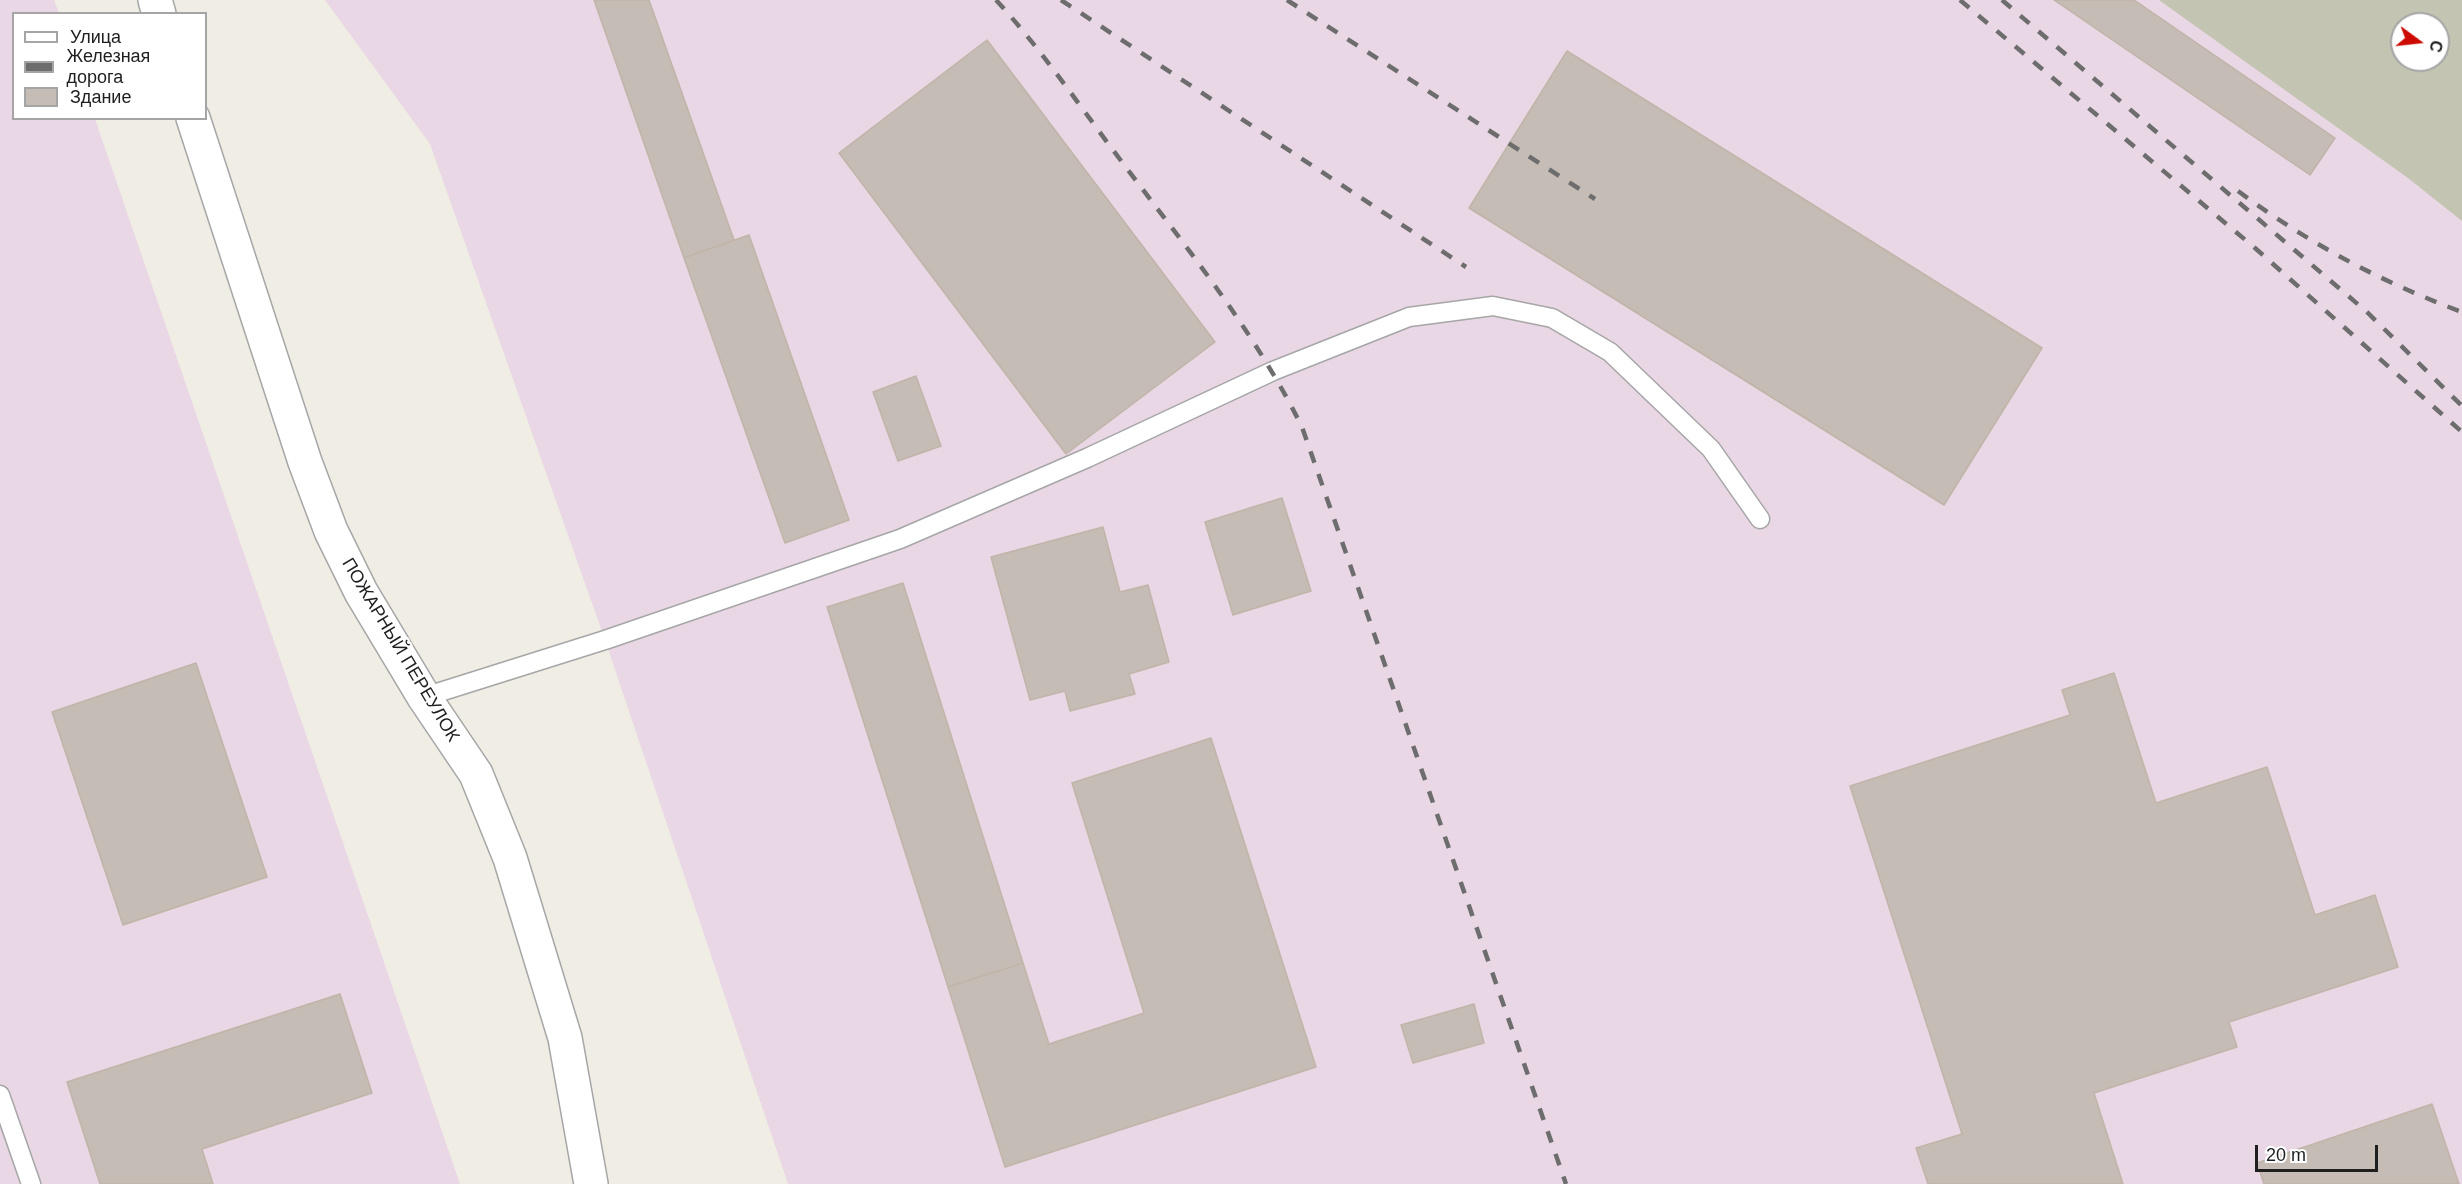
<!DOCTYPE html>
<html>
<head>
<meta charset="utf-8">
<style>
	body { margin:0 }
	#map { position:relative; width:2462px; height:1184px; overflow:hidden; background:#f0ede5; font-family:Helvetica,sans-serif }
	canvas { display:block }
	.legend { position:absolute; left:12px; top:12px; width:195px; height:108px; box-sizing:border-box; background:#fff; border:2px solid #a5a5a5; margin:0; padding:8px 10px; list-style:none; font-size:18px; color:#1f1f1f }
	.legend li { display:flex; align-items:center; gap:12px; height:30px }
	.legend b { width:30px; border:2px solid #a5a5a5 }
	.north { position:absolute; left:2390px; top:12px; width:60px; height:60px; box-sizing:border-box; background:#fff; border:2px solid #a5a5a5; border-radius:50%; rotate:105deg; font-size:16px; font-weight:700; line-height:24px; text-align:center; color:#1f1f1f }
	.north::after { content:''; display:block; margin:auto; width:21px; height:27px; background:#cc0b02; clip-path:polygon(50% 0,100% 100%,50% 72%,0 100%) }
	.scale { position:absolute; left:2255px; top:1145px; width:123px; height:27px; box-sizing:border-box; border:3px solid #1f1f1f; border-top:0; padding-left:8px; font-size:18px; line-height:21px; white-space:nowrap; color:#1f1f1f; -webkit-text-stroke:4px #fff; paint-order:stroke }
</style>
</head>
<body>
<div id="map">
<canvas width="2462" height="1184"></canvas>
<ul class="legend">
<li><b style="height:8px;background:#fff"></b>Улица</li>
<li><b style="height:8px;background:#6d6d6d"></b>Железная дорога</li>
<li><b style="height:16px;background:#c4bcb5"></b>Здание</li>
</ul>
<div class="north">С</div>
<div class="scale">20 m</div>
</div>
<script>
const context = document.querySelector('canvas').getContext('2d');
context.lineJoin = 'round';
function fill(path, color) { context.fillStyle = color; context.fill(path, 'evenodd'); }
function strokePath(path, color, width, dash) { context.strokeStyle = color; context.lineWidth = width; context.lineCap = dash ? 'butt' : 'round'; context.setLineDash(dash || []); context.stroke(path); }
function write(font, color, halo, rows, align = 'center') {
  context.font = font + ' Helvetica,sans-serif'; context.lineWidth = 4.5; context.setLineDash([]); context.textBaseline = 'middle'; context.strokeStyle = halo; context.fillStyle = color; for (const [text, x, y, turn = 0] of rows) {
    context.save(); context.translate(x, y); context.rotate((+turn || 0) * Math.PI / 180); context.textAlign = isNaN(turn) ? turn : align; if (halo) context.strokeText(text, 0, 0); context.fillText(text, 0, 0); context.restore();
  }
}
const industrial = new Path2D(`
	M0,0H54L59,13L14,14V118L95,119L460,1184H0Z
	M325,0H2462V1184H788L605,640L430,144ZM2402,24H2438V60H2402Z`);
const construction = new Path2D(`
	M2159,0H2462V221L2408,178ZM2402,24H2438V60H2402Z`);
const building = new Path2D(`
	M594,0H649L734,240L684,258Z
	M2054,0H2134L2335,138L2310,175Z
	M987,40L1215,342L1066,454L839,153Z
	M1567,51L2042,348L1944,505L1469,208Z
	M749,235L849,520L785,543L684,258Z
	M916,376L941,446L898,461L873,392Z
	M1282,498L1311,591L1233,615L1205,522Z
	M1103,527L1120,592L1148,585L1169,662L1129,674L1135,694L1070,711L1065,691L1030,700L991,557Z
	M903,583L1023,963L948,987L827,607Z
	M196,663L267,877L123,925L52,712Z
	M2114,673L2156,803L2267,767L2315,915L2375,895L2398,967L2229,1022L2237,1047L2094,1093L2123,1184H1928L1916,1148L1962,1134L1850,786L2070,715L2062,690Z
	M1211,738L1316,1067L1005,1167L948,987L1023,963L1049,1044L1144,1013L1072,783Z
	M340,994L372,1093L202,1149L213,1184H100L67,1082Z
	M1474,1004L1484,1043L1413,1063L1401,1025Z
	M2432,1104L2459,1184H2264L2257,1163Z`);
const service = new Path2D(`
	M424,697L605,640L900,539L1087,458L1273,371L1409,317L1493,306L1552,318L1610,352L1711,449L1760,519
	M0,1095L31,1184`);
const minor = new Path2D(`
	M155,0L159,14
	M193,118L305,462L331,531L361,592L424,697L476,774L510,858L565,1038L591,1184`);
const rail = new Path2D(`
	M996,0C1043,51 1083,111 1125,166C1189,251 1255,332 1302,427L1566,1184
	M1061,0L1466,267
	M1287,0L1595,199
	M1960,0L2255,248L2462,432
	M2002,0L2367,312L2462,406
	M2238,191C2308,243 2381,282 2462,312`);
const streetNames = [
	["ПОЖАРНЫЙ ПЕРЕУЛОК",400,650,59]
];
fill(industrial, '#e9d7e5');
fill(construction, '#c3c4b1');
fill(building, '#c4bcb5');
strokePath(building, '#c1b4a8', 1.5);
strokePath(service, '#a6a6a6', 21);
strokePath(minor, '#a6a6a6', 36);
strokePath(service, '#fff', 18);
strokePath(minor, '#fff', 33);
strokePath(rail, '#6d6d6d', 4.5, [12, 12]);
write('18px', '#1f1f1f', '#fff', streetNames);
</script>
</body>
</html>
